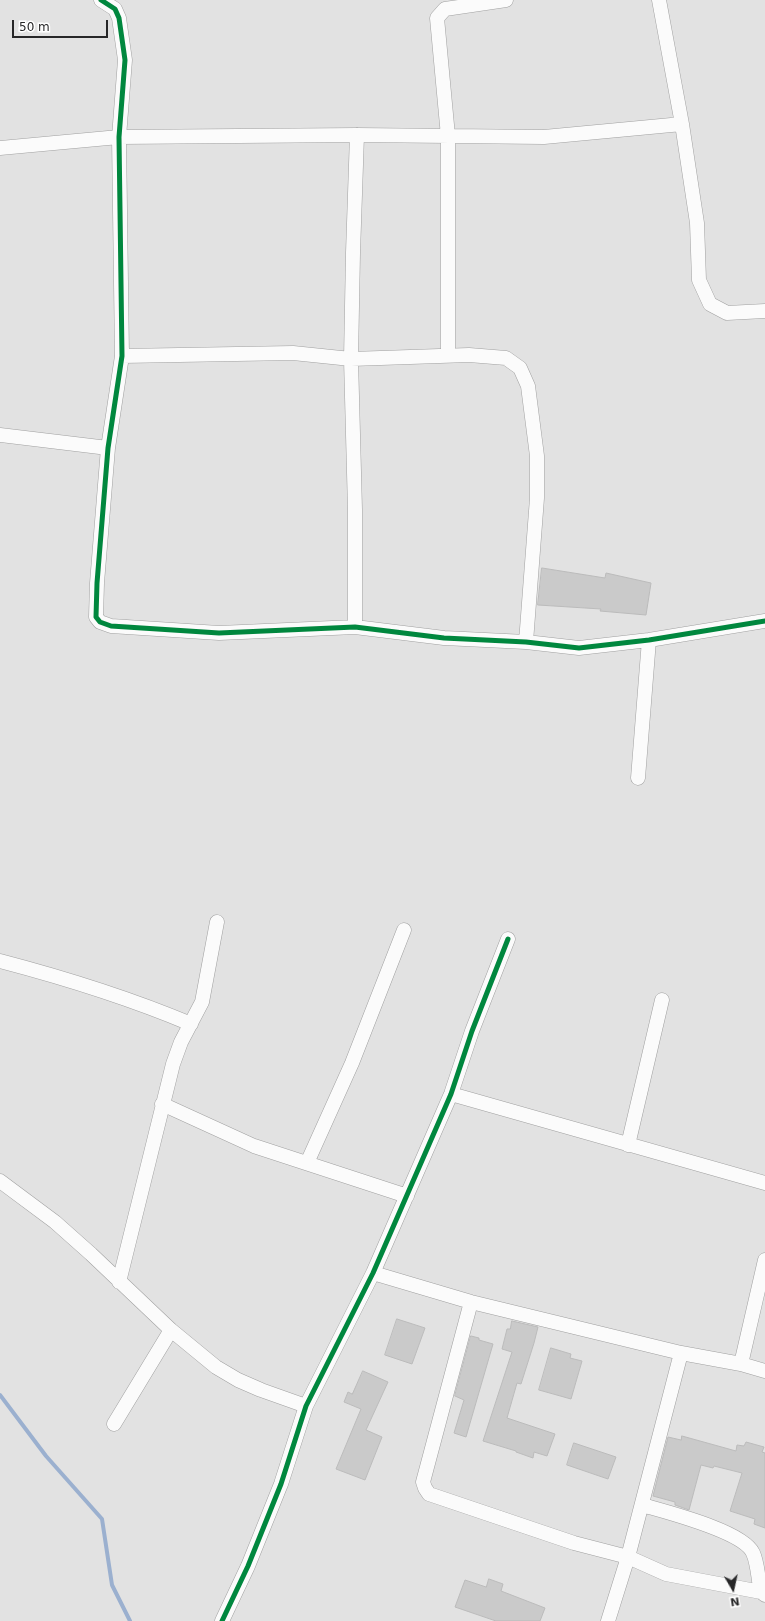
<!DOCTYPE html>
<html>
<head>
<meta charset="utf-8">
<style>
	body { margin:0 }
	#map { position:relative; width:765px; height:1621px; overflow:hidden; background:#e2e2e2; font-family:"DejaVu Sans",sans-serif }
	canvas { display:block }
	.north { position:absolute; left:713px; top:1569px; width:40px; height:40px; -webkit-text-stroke:3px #fff; paint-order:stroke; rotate:171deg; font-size:11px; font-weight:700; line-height:16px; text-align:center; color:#272728 }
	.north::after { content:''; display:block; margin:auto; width:14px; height:18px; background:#272728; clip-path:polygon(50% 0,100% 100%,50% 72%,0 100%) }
	.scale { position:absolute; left:12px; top:20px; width:96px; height:18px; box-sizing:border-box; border:2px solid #272728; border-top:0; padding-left:5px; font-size:12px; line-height:14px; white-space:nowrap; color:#272728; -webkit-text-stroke:3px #fff; paint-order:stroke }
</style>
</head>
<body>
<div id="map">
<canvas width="765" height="1621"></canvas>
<div class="north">N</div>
<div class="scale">50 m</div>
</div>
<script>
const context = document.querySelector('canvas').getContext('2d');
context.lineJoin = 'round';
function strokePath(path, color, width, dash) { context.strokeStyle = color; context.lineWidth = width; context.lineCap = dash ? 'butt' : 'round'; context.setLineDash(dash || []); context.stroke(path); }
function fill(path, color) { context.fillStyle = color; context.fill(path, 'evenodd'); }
const stream = new Path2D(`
	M0,1395L46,1456L102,1519L112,1585L130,1621`);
const building = new Path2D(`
	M542,568L605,578L606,573L651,583L646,615L600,611L601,609L538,605Z
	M397,1319L425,1328L412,1364L385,1355Z
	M512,1321L538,1327L534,1343L521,1384L517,1383L507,1418L555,1434L547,1456L534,1452L533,1458L516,1452V1451L483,1441L512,1352L502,1349L507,1329H510Z
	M471,1336L479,1338V1340L493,1344L466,1437L454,1433L464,1400L455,1396Z
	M551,1348L571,1354L570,1358L582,1361L571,1399L539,1390Z
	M363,1371L388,1382L366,1430L382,1437L365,1480L336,1469L361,1409L344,1402L348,1392L352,1394Z
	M682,1436L736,1451L737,1445L744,1446L746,1442L764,1447L762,1452L765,1453V1528L754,1524L755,1519L730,1511L742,1473L714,1466L713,1468L701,1465L689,1510L675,1505V1502L653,1496L668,1437L681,1440Z
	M574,1443L616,1457L608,1479L567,1465Z
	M489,1579L503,1584L501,1591L545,1608L540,1621H496L455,1607L465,1580L486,1587Z`);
const street = new Path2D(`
	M101,0L115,9L119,18L125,60L119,137L122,356L108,448L97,583L96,617L100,622L111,626L219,633L355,627L444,638L526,642L579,648L649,640L765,621
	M659,0L682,124L697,223L699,280L710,304L727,313L765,311
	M0,148L119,137L357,135L544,137L682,124
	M448,355V136L437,18L445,9L506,0
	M122,356L293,353L351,359L469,355L506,358L520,368L528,386L537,456V498L526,642
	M0,435L108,448
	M355,627V510L351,359L353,253L357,135
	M638,778L649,640
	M0,961C65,978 129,998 191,1024
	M451,1094L765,1183
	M162,1104L254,1146L407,1196
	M628,1145L662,1000
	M307,1163L352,1063L404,930
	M0,1181L55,1222L91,1254L171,1330L216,1367L238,1380L261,1390L306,1406
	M373,1273L471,1302L681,1353L741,1364L765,1371
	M119,1282L173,1064L181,1042L202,1002L217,922
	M471,1302L423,1482L425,1488L429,1494L574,1543L628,1557L666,1574L761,1592L765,1595
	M741,1364L765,1260
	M114,1424L171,1330
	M642,1505C666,1512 743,1531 753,1553C758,1564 758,1579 761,1592
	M222,1621L248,1566L281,1484L306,1406L373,1273L451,1094L472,1031L508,939
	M608,1621L628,1557L681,1353`);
const cycleway = new Path2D(`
	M101,0L115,9L119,18L125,60L119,137L122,356L108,448L97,583L96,617L100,622L111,626L219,633L355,627L444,638L526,642L579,648L649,640L765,621
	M222,1621L248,1566L281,1484L306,1406L373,1273L451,1094L472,1031L508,939`);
strokePath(stream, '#9bb0cf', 4);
fill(building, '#cacaca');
strokePath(building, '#bbb', 1);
strokePath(street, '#a0a0a0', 15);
strokePath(street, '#fbfbfb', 14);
strokePath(cycleway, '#00873e', 5);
</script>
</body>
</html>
